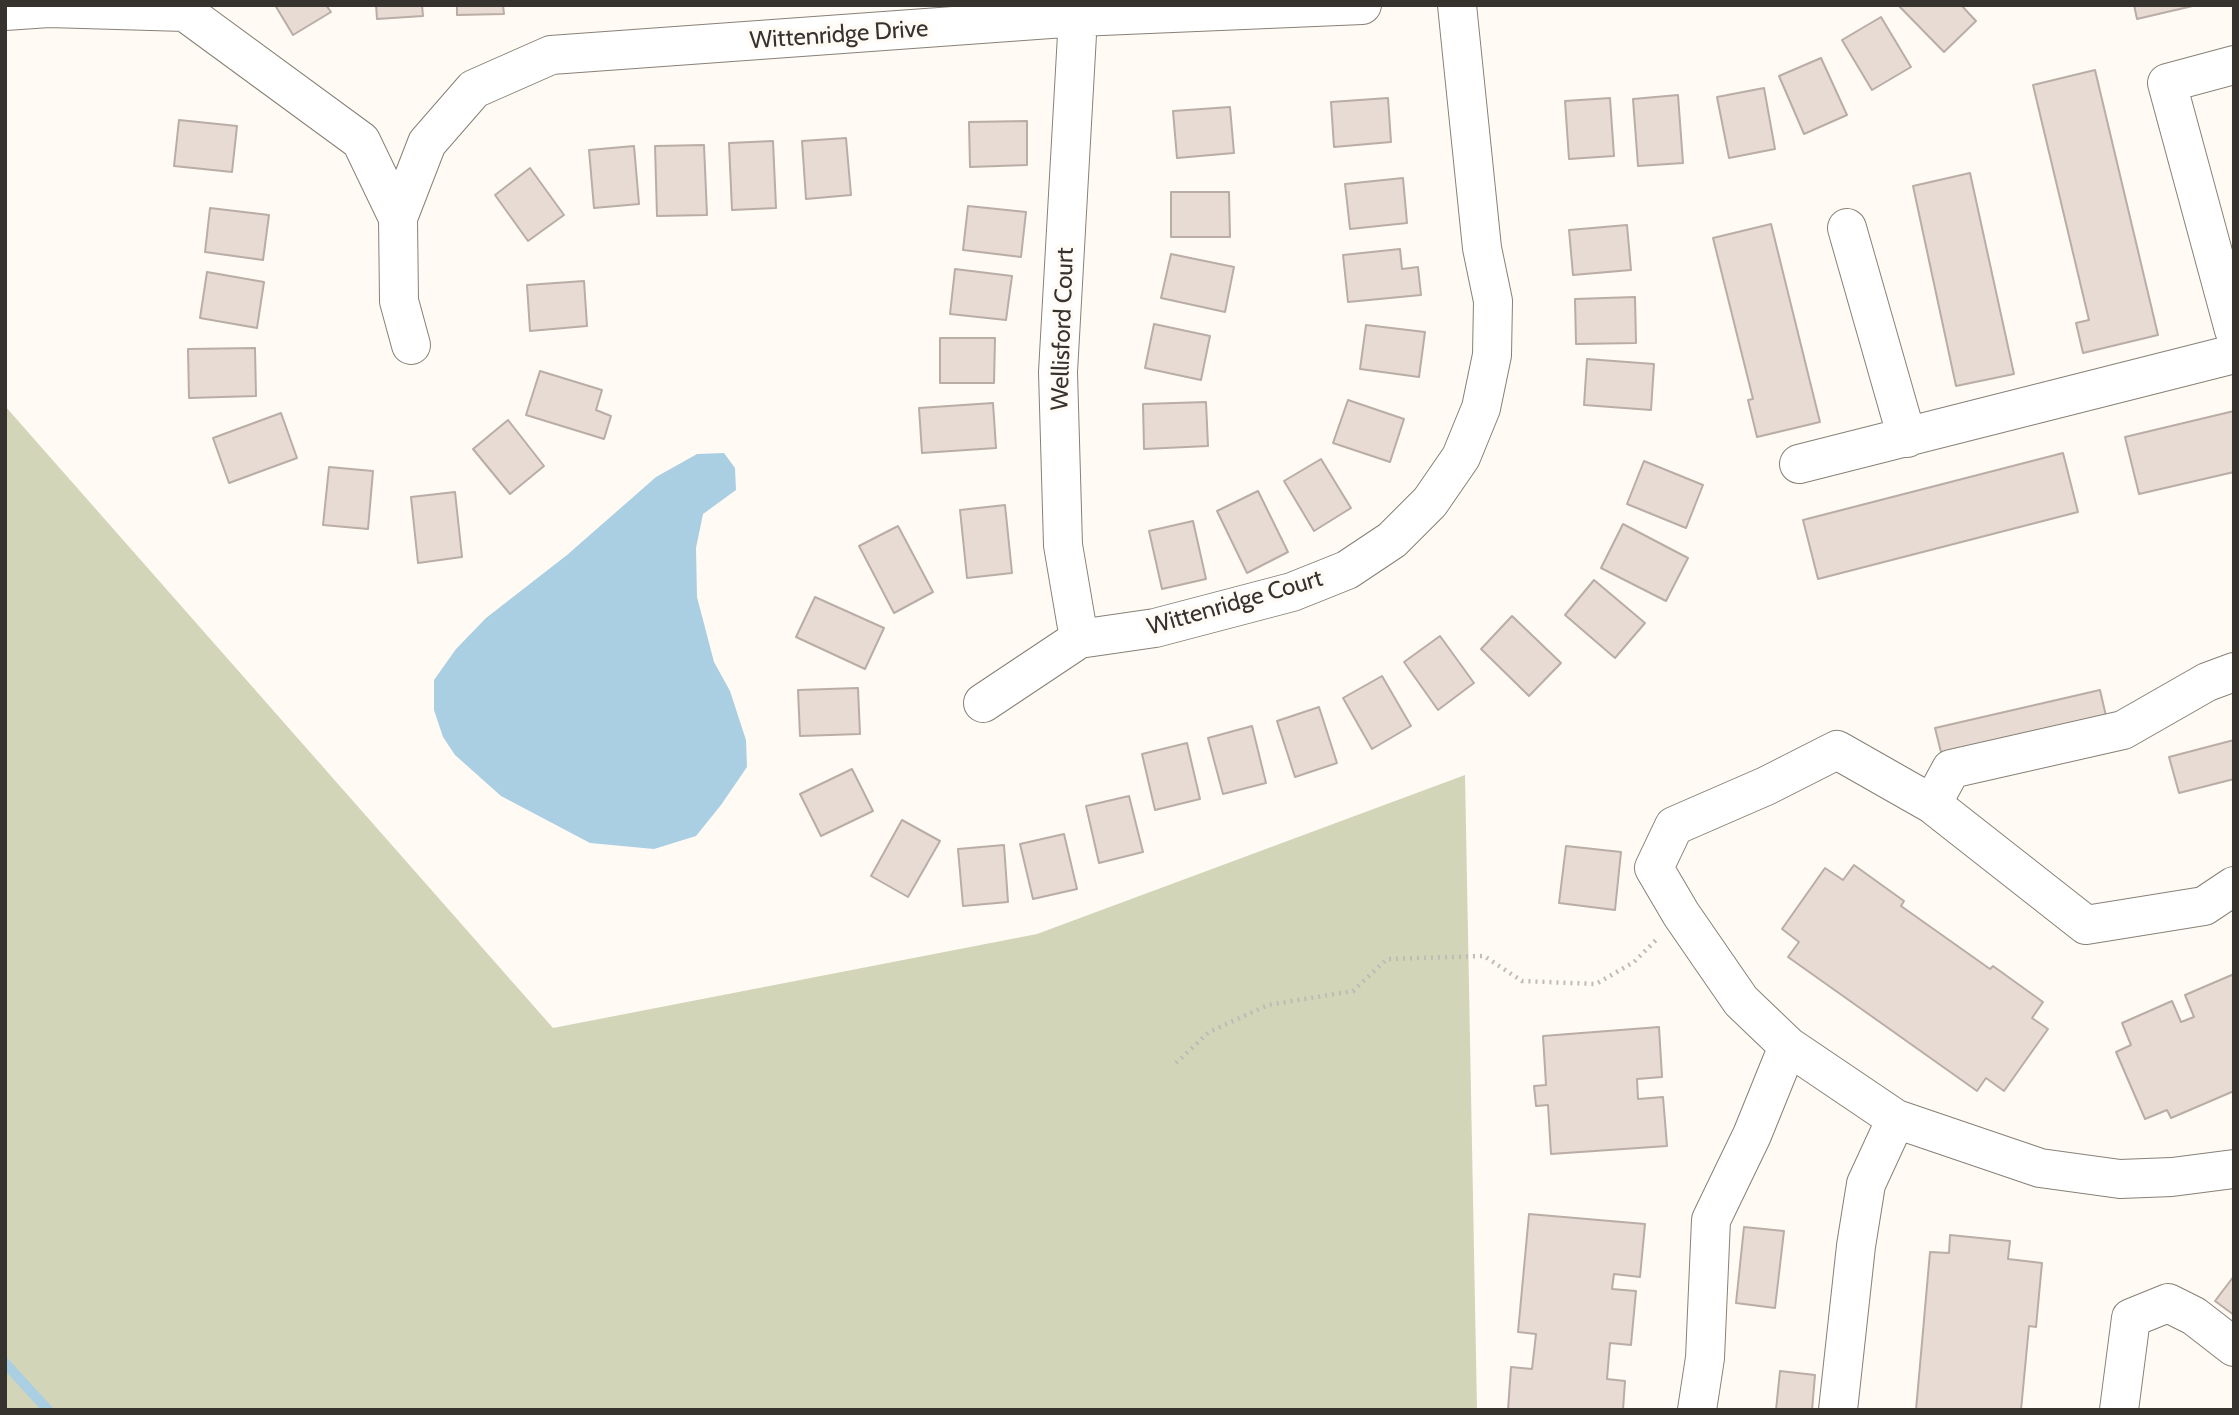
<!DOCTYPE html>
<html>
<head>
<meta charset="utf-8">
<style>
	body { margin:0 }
	#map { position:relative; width:2239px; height:1415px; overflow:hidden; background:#fffaf4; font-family:Cabin,sans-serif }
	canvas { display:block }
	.frame { position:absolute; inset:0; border:7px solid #36332f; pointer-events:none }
</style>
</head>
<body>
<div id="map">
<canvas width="2239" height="1415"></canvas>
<div class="frame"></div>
</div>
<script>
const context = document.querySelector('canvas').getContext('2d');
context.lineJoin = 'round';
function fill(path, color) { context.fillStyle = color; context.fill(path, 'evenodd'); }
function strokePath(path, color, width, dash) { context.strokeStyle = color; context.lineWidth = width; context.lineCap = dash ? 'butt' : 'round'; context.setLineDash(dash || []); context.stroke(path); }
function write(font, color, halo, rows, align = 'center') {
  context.font = font + ' Cabin,sans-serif'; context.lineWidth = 7; context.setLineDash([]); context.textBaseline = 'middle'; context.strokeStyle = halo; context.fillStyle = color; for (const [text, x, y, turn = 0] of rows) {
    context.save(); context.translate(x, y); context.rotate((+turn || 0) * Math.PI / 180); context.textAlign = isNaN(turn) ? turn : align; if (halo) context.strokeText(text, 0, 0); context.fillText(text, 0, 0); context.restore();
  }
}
const green = new Path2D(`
	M5,406L553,1028L1037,934L1465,775L1477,1410H5Z`);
const water = new Path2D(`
	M724,453L735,468L736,490L703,514L696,548L697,597L714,662L730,691L746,740L747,767L721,805L696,836L654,849L590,843L501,796L455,755L443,737L434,710V680L456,649L486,618L567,555L656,477L697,454Z`);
const stream = new Path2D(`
	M5,1363L48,1410`);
const building = new Path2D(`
	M275,5H326L331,12L293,35Z
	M376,5H422L423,16L377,19Z
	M457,5H503L504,14L457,15Z
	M1898,5H1961L1976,21L1944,52Z
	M2134,5H2197L2137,19Z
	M1881,17L1911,67L1872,90L1842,40Z
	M1821,58L1847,115L1804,134L1779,76Z
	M2095,70L2158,335L2083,353L2076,323L2089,320L2033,85Z
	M1764,88L1775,149L1729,158L1717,97Z
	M1678,95L1683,163L1638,166L1633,99Z
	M1388,98L1391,142L1334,147L1331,102Z
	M1610,98L1614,156L1569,159L1565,101Z
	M1230,107L1234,153L1177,158L1173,111Z
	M179,120L237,126L232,172L174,166Z
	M1027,121V165L970,167L969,122Z
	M846,138L851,195L806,199L802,141Z
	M773,141L776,208L732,210L729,143Z
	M704,145L707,215L657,216L655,146Z
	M634,146L639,204L594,208L589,150Z
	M530,168L564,215L528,241L495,195Z
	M1970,173L2014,374L1956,386L1913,186Z
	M1403,178L1407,223L1350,229L1345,184Z
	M1171,192H1229L1230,237H1171Z
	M968,206L1026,212L1021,257L963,250Z
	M210,208L269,215L263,260L205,252Z
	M1771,224L1820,422L1757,437L1748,400L1753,399L1713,238Z
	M1627,225L1631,270L1573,275L1569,230Z
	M1400,249L1402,269L1418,267L1421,295L1348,302L1343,255Z
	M1171,254L1234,267L1225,312L1161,298Z
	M955,269L1012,276L1006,320L950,314Z
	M207,272L264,282L257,328L200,318Z
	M584,281L587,326L530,331L527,285Z
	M1635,297L1636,343L1576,344L1575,299Z
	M1154,324L1210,336L1201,380L1145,368Z
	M1366,325L1425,332L1419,377L1360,369Z
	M940,338H995L994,383H940Z
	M255,348L256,396L189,398L188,349Z
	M1587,359L1654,364L1651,410L1584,405Z
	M540,371L602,390L596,410L611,416L604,439L526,415Z
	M1348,400L1404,419L1390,462L1333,443Z
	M1206,402L1208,446L1144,449L1143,404Z
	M993,403L996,448L922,453L919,408Z
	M2234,411V472L2139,494L2125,437Z
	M281,413L297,458L229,483L213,438Z
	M508,420L544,466L510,494L473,449Z
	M2063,453L2078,512L1818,579L1803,520Z
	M1321,459L1351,508L1314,531L1284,481Z
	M1644,461L1703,485L1686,528L1627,504Z
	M329,467L373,471L368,529L323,525Z
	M1258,491L1288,552L1247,573L1217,511Z
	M455,492L462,557L418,563L411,497Z
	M1005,505L1012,573L967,578L960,510Z
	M1193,521L1206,579L1162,589L1149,531Z
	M1623,524L1688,558L1666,601L1601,568Z
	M898,526L933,592L894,613L859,546Z
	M1594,580L1645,623L1615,658L1565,615Z
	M815,597L884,628L865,669L796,637Z
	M1512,616L1561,663L1529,696L1481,649Z
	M1440,636L1474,683L1438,710L1404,662Z
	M1382,676L1411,726L1372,749L1343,698Z
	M858,688L860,734L800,736L798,690Z
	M2100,690L2109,729L1945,768L1935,728Z
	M1319,707L1337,763L1295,777L1277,721Z
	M1252,726L1266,783L1223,794L1208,738Z
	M2234,740V779L2179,793L2169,757Z
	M1187,743L1200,799L1155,810L1142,754Z
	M852,769L873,811L821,836L800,794Z
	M1129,796L1143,852L1099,863L1086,806Z
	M902,820L940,841L908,897L871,876Z
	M1064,834L1077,889L1033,899L1020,844Z
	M1004,845L1008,902L963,906L958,849Z
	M1566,846L1621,852L1615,910L1559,903Z
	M1854,865L1904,901L1901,906L1990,969L1993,966L2043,1002L2032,1018L2048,1029L2004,1091L1986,1078L1977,1091L1788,957L1799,942L1782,929L1825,868L1843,880Z
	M2234,974V1091L2171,1118L2167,1110L2145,1119L2116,1052L2131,1045L2122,1023L2172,1001L2181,1022L2194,1017L2185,995Z
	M1659,1027L1662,1077L1637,1079L1638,1099L1663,1097L1667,1146L1551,1154L1548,1105L1536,1106L1534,1086L1546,1085L1543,1036Z
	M1529,1214L1645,1224L1640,1277L1614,1274L1612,1289L1636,1291L1631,1345L1610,1343L1607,1379L1625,1381L1623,1410H1508L1511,1367L1532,1369L1536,1334L1518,1332Z
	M1744,1227L1784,1231L1775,1308L1736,1303Z
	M1950,1235L2010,1241L2008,1259L2042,1263L2036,1327L2029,1326L2021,1410H1916L1930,1252L1949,1253Z
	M2234,1276V1315L2215,1301Z
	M1780,1371L1815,1375L1812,1410H1776Z`);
const path = new Path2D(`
	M1176,1063L1209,1032L1268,1005L1353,991L1387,959L1484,956L1522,981L1596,984L1634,962L1656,940`);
const minor = new Path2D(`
	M5,11L49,8L185,12L361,141L398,218
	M1078,17L1058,372L1063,545L1079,639
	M2234,65L2167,83L2234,330
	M1847,228L1907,438
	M411,345L399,301L398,218L427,143L474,89L551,55L1078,17L1362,5
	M1799,464L2234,354
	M2234,672L2207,682L2123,730L1951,769L1932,804L2086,925L2204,906L2234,886
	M983,703L1079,639L1155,628L1292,592L1347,570L1392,540L1430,502L1461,457L1481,408L1492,355L1493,301L1482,248L1457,5
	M1932,804L1837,750L1766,786L1674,826L1654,868L1681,914L1741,1001L1788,1046L1896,1119L2040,1168L2120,1179L2172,1177L2234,1169
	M1697,1410L1705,1358L1711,1220L1752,1135L1788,1046
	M1838,1410L1856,1246L1866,1184L1896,1119
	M2119,1410L2131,1318L2168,1303L2194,1316L2234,1347`);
const streetNames = [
	["Wittenridge Drive",839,35,-4],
	["Wellisford Court",1063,329,-88],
	["Wittenridge Court",1235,603,-16]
];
fill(green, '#d2d5b7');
fill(water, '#aacfe2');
strokePath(stream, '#aacfe2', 10);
fill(building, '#e7dbd4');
strokePath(building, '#b9ada6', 2);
strokePath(minor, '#878177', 40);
strokePath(path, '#bfbbb5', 4.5, [2, 5]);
strokePath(minor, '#fff', 38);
write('24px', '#36332f', '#fffaf4', streetNames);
</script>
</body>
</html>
